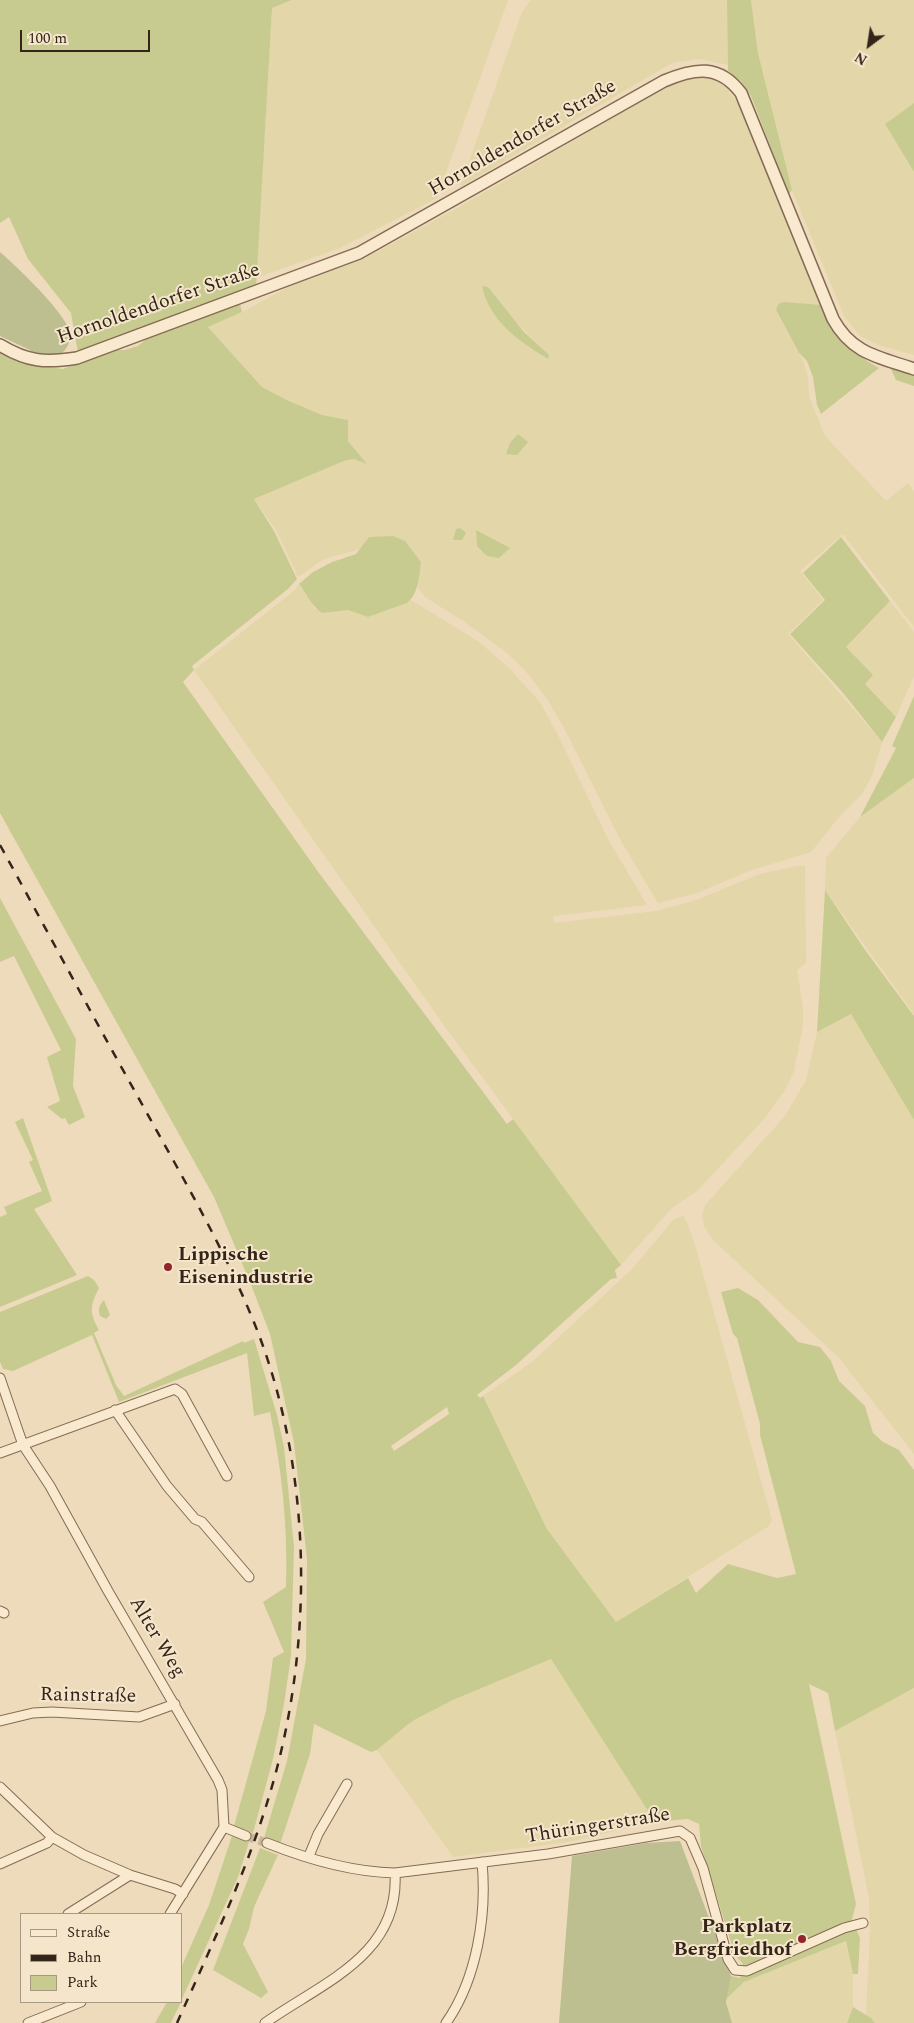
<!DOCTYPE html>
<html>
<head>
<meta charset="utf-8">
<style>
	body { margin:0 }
	#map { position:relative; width:914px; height:2023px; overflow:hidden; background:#eedbbc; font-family:Spectral,serif }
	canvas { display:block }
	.legend { position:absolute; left:20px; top:1913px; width:162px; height:90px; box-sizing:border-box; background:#f5e6cb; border:1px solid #a89984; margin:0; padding:6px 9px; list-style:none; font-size:15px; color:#34251a }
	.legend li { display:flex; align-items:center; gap:10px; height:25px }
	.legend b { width:25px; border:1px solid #a89984 }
	.north { position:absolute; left:844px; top:20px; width:50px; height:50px; -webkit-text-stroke:4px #f5e6cb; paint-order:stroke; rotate:211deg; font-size:14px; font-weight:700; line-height:20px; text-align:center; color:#34251a }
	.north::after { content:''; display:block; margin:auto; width:18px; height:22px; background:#34251a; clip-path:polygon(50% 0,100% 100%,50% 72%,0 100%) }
	.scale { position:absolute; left:20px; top:30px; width:130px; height:22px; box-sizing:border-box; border:2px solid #34251a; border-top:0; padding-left:6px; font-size:15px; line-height:18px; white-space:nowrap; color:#34251a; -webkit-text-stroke:4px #f5e6cb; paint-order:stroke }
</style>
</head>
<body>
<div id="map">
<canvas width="914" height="2023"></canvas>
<ul class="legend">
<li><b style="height:6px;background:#f9e9ce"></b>Straße</li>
<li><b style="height:6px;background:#34251a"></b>Bahn</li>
<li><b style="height:14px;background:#c8cb90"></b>Park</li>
</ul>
<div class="north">N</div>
<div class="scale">100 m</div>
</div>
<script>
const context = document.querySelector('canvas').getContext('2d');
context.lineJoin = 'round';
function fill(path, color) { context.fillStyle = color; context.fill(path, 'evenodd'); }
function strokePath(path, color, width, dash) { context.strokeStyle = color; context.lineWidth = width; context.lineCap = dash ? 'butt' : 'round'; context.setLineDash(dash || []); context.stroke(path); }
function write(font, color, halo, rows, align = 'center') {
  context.font = font + ' Spectral,serif'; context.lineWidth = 4; context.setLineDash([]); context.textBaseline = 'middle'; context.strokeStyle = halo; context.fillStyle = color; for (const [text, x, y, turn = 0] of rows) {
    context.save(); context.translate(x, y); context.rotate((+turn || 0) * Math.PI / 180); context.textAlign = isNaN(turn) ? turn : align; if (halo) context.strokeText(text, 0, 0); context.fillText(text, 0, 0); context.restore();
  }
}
const farmland = new Path2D(`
	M292,0H508L437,198L340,248L256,278L272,8Z
	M531,0H727L728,65L699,59L672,63L460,187L522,12Z
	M751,0H914V103L885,124L914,172V355L878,345L860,336L844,316L792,190L758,53Z
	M697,76L715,80L726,88L738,103L821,305L781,303L777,305V313L803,361L808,377L809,396L825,436L886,501L908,483L914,491V627L843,534L800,571L823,600L788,634L882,742L872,776L862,794L840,816L811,852L749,871L697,893L658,903L621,841L564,728L547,699L529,675L507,653L466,623L425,597L418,588L421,562L369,537L360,549L324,559L298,577L276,530L254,499L344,461L354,459L366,463L348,441V420L322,415L289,401L262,387L208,327L242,312L290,286L364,259L459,207L665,88L679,81ZM482,286L548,355L547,359Z
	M299,584L311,600L314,608L322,613L348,610L368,617L407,603L411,600L479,642L510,669L539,701L557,733L608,839L647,905L554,916V923L656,911L696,900L760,874L797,866H805L806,963L797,970L803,1008V1025L794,1071L785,1090L765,1118L697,1191L672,1208L621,1265L445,1027L194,670L295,590Z
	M890,601L914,632V676L896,717L865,684L846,647Z
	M914,778V1014L825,890L826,858L860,817Z
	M851,1014L914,1120V1454L839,1358L712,1239L704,1226L702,1215L705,1205L785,1116L806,1080L817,1032Z
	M683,1216L687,1222L695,1245L772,1520L769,1526L616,1622L549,1532L483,1396L533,1361L632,1269L674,1219Z
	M551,1659L655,1822L568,1842L453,1857L377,1750L407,1725L416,1719L453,1700Z
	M914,1688V2023H875L866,2015L870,1929L869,1898L835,1731Z
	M846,1941L853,1974V2007L847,2023H732L726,1999L744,1982Z`);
const green = new Path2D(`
	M0,0H292L272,8L256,288L78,353L71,313L28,259L9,217L0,223Z
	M727,0H751L758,53L792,190L789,194L751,96L741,81L728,71Z
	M914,103V172L885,124Z
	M482,286L488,287L524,332L549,355L548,359C519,341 490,322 482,286Z
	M784,302L821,305C838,340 845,348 879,368L821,414L817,405L813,377L807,361L799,353L776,310L778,304Z
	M240,304L242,312L208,327L262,387L289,401L322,415L348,420V441L367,464L354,459L344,461L254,499L274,531L297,579L289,588L192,666L194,670L183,682L319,873L507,1124L513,1119L621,1265L615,1270L617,1278L611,1279L516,1365L477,1395L480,1398L483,1396L547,1529L616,1622L688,1578L696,1593L728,1564L777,1578L796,1574L760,1435V1424L737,1338L733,1334L721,1292L738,1288L758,1300L798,1342L820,1347L831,1361L839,1381L865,1406L873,1433L883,1442L899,1450L914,1470V1688L835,1731L828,1693L809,1684L856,1904L852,1919L860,1938L858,1974H853L846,1941L744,1982L726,1999L725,1983L731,1976L740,1978L743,1964L735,1955L701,1846L699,1824L688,1819L655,1822L551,1659L453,1700L416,1719L407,1725L377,1750L371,1752L314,1724L310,1754L280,1844L264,1838L287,1761L306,1659L307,1559L294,1443L270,1334L250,1282L214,1197L0,813V351L28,364L63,369L111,350H125L138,346L150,336ZM447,1407L449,1414L394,1451L391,1446Z
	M890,367L914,376V386L896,380Z
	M518,434L528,442L517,455L506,454L510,443Z
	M460,528L466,533L462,540H453L456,529Z
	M476,530L510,548L499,558L487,556L477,546Z
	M393,536L405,541L421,562C419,577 419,593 407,603L368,617L348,610L322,613C312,607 307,594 299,584L313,572L332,562L356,554L369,537Z
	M841,537L890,601L846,647L873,675L865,684L896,717L882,742L844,694L790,634L825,600L803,573Z
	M914,696V778L860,817L896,748L892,746Z
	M825,890L865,950L914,1016V1120L851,1014L817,1032Z
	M0,898L76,1039L73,1086L85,1117L69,1125L65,1118L62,1119L47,1107L60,1101L47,1057L61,1050L14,956L0,962Z
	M23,1118L52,1201L34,1209L77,1275L0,1307V1217L7,1214L4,1207L42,1191L29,1162L33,1160L15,1122Z
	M88,1276L94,1280L99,1288C90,1306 89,1312 99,1330L94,1333L116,1385L124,1396L243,1341L244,1343L254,1339L277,1415L284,1447L294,1547L291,1656L284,1704L273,1759L253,1833L234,1826L266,1711L273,1658L284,1652L263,1602L286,1587C288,1527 282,1471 270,1412L254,1416L247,1353L119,1402L92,1335L13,1371L3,1369L0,1362V1312Z
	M104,1300L110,1315L106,1319L100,1316C98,1309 99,1305 104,1300Z
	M232,1836L249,1842L238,1877L181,2001V1968L209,1905Z
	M260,1848L278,1855L254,1907L249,1929L243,1944L268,1992L261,1998L213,1970Z
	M167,2002H181L171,2023H155Z
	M853,2007L871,2018L875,2023H847Z`);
const cemetery = new Path2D(`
	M0,252C16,266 65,312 70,332C71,341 67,351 59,355L29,352L30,350L0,336Z
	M680,1841L731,1976L726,2002L732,2023H559L572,1856L646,1843Z`);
const minorTunnel = new Path2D(`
	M246,1836L267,1843`);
const minor = new Path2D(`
	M0,1378L23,1445L50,1486L108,1591L218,1780L222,1790L224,1827L170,1914
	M115,1410L167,1486L195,1519L202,1522L249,1577
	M0,1453L175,1389L182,1394L227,1476
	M0,1611L4,1613
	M0,1721L33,1713L52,1712L139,1717L175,1704
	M0,1787L52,1837L84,1855L130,1875L175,1889L183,1894
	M224,1827L246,1836
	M267,1843C307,1859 352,1872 395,1873L548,1854L680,1831L690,1838L703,1868L728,1959L735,1970L747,1971L844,1928L863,1923
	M309,1856L318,1834L347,1784
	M0,1864L47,1843L52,1837
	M68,1914L130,1875
	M28,2023L81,2002
	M265,2023C321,1983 400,1956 395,1873
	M446,2023C477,1979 487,1915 482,1862`);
const tertiary = new Path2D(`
	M0,345C28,362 46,363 77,358L359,253L664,81C695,68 719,64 741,93L833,319C852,354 879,357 914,369`);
const rail = new Path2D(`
	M0,845C46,929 91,1013 138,1097C181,1175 227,1252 259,1335C310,1471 313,1629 277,1768C254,1857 214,1940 177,2023`);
const markers = [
	[168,1267,5,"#94252d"],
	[802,1939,5,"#94252d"]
];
const streetNames = [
	["Hornoldendorfer Straße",523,139,-30],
	["Hornoldendorfer Straße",159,305,-19],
	["Alter Weg",156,1638,59],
	["Rainstraße",88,1697,1],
	["Thüringerstraße",598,1827,-9]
];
const poiNames = [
	["Lippische",178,1256],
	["Eisenindustrie",178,1279],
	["Parkplatz",792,1928,"right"],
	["Bergfriedhof",792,1951,"right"]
];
fill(farmland, '#e3d6a9');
fill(green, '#c8cb90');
fill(cemetery, '#bdbf90');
strokePath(minorTunnel, '#c9b79c', 9, [9, 4.5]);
strokePath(minor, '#856b55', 11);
strokePath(tertiary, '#856b55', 14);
strokePath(minor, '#f9e9ce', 9);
strokePath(tertiary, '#f9e9ce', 11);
strokePath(rail, '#34251a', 2.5, [9, 9]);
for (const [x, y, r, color] of markers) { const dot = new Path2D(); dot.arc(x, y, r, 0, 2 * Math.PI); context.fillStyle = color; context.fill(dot); strokePath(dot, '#f5e6cb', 2); }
write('20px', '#34251a', '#f5e6cb', streetNames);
write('bold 20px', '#34251a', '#f5e6cb', poiNames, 'left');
</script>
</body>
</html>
